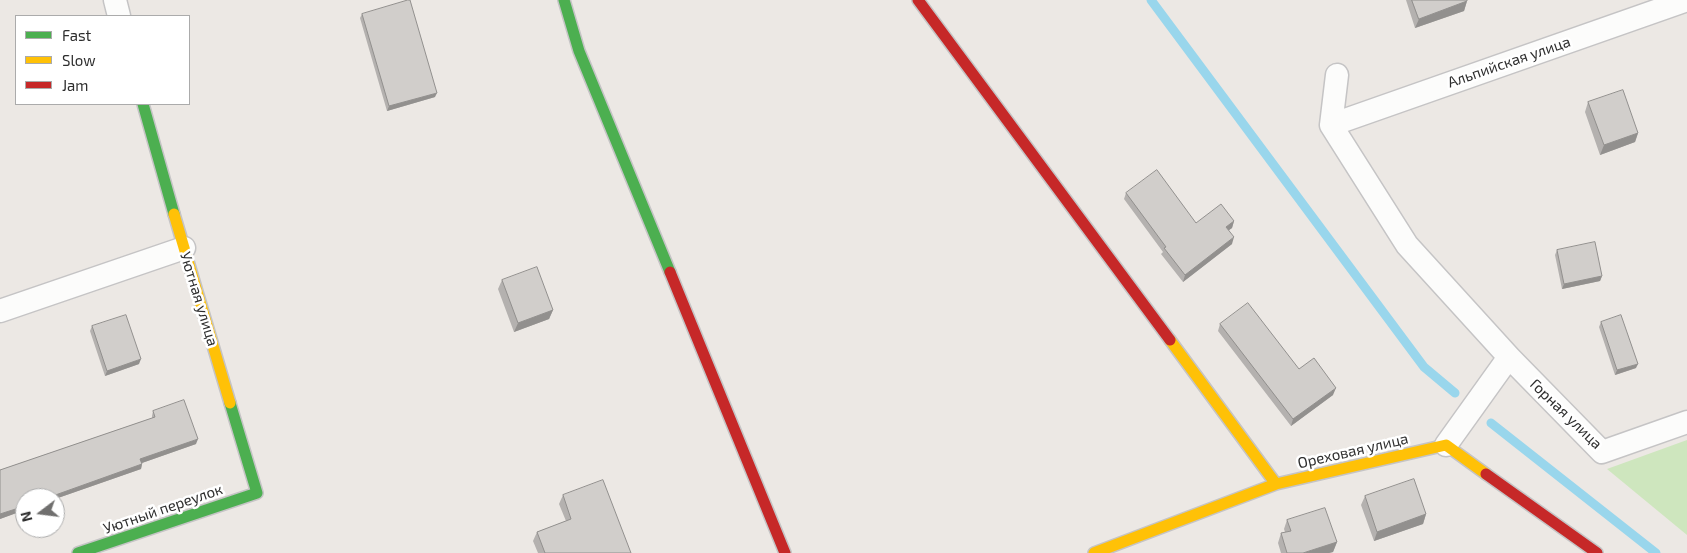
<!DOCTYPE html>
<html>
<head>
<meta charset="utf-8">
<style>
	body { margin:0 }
	#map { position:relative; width:1687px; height:553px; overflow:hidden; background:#ece8e4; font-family:"Exo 2",sans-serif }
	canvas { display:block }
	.legend { position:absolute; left:15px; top:15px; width:175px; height:90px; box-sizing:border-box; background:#fff; border:1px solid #ababab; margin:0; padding:6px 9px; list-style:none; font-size:15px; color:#2e2e2e }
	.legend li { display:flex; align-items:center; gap:10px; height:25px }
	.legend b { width:25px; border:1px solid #ababab }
	.north { position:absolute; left:15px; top:488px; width:50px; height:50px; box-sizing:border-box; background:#fff; border:1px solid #ababab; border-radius:50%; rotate:255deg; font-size:14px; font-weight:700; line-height:20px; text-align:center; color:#2e2e2e }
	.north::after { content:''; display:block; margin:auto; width:18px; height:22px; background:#706f6e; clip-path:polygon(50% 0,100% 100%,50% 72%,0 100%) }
</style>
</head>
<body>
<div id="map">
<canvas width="1687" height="553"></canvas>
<ul class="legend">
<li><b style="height:6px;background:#4caf50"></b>Fast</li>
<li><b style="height:6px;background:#ffc107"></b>Slow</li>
<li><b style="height:6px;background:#c62828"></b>Jam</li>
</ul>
<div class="north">N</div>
</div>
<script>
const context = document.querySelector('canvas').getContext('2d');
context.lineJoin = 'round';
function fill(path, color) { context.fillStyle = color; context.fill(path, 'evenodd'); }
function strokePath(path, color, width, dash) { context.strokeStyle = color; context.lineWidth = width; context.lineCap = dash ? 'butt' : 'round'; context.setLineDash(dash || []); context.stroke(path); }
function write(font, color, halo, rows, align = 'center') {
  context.font = font + ' "Exo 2",sans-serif'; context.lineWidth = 5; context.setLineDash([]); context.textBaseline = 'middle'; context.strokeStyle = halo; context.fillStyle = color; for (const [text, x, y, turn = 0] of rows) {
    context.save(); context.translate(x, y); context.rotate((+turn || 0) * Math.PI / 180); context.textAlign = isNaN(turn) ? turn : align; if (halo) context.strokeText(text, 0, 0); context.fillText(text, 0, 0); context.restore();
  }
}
const green = new Path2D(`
	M1687,440V535L1607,469Z`);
const stream = new Path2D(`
	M1151,0L1424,367L1455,393
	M1491,423L1656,553`);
const street = new Path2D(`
	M115,0L119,16
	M1337,75L1331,125L1407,245L1509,357L1446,445
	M1331,125L1687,0
	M0,311L184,248
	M1509,357L1602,452L1687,422`);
const fast = new Path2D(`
	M564,0L579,51L670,272
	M143,104L174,214
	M78,553L257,493L230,403`);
const slow = new Path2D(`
	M174,214L230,403
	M1170,340L1276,484
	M1094,553L1276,484L1446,445L1486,474`);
const jam = new Path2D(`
	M918,0L1170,340
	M670,272L785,553
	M1486,474L1597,553`);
const wall = new Path2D(`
	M1406,0H1467V1L1464,11L1415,28Z
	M362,14L435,97L387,111L360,18Z
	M1588,102L1638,133L1635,142L1600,155L1585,112Z
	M1126,193L1196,223L1234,221L1232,228L1228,230L1232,244L1183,282L1161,254L1163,252L1124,199Z
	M1557,250L1602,276L1600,281L1562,289L1555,255Z
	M502,280L553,310L549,319L514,332L498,289Z
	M1601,322L1636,368L1615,375L1599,327Z
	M1220,324L1299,369L1333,395L1291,426L1218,331Z
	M92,326L139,364L105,376L90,331Z
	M153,411L196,444L142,463V464L141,469L55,499V498L0,519V470L152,418V416Z
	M563,495L631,553H538L533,541L537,532L566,521L559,504Z
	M1365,496L1426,514L1423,524L1374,541L1361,505Z
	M1287,520L1337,542L1333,552L1329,553H1281L1278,543L1281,533L1285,532L1284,529Z`);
const shadedWall = new Path2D(`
	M1467,1L1464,11L1415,28L1419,19Z
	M437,93L435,97L387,111L389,106Z
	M1638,133L1635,142L1600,155L1604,145Z
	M1234,221L1232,228L1224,234L1226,227Z
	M1234,237L1232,244L1183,282L1185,275Z
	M1602,276L1600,281L1562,289L1564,284Z
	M553,310L549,319L514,332L518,323Z
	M141,359L139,364L105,376L107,371Z
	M1638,364L1636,368L1615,375L1617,370Z
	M1336,388L1333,395L1291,426L1293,419Z
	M198,439L196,444L139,464L140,459Z
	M142,464L141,469L55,499V498H47Z
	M25,506V510L0,519V514Z
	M1426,514L1423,524L1374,541L1377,532Z
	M1337,542L1333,552L1329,553H1303Z`);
const building = new Path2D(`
	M408,0H410L437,93L389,106L362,14Z
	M1412,0H1467V1L1419,19Z
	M1623,90L1638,133L1604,145L1588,102Z
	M1157,170L1196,223L1221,204L1234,221L1226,227L1234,237L1185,275L1164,248L1166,247L1126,193Z
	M1595,242L1602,276L1564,284L1557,250Z
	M537,267L553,310L518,323L502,280Z
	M1248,303L1299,369L1314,358L1336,388L1293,419L1220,324Z
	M126,315L141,359L107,371L92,326Z
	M1621,315L1638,364L1617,370L1601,322Z
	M184,400L198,439L140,459L142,464L47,498H25V506L0,514V470L155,417L153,411Z
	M1414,479L1426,514L1377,532L1365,496Z
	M603,480L631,553H545L537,532L571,519L563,495Z
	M1325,508L1337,542L1303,553H1287L1281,533L1291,531L1287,520Z`);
const streetNames = [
	["Альпийская улица",1509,62,-19],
	["Уютная улица",199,299,73],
	["Горная улица",1566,414,44],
	["Ореховая улица",1353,451,-13],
	["Уютный переулок",163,509,-19]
];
fill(green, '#cee6be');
strokePath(stream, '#99d6ec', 9);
strokePath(street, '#c5c4c5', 25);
strokePath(fast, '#c5c4c5', 14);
strokePath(slow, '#c5c4c5', 14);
strokePath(jam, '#c5c4c5', 14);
strokePath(street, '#fcfcfb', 22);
strokePath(fast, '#4caf50', 11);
strokePath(slow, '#ffc107', 11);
strokePath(jam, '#c62828', 11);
fill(wall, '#b4b1af');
fill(shadedWall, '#92908e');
fill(building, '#d1cecb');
strokePath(building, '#92908e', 1);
write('15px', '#2e2e2e', '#fff', streetNames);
</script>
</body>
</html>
